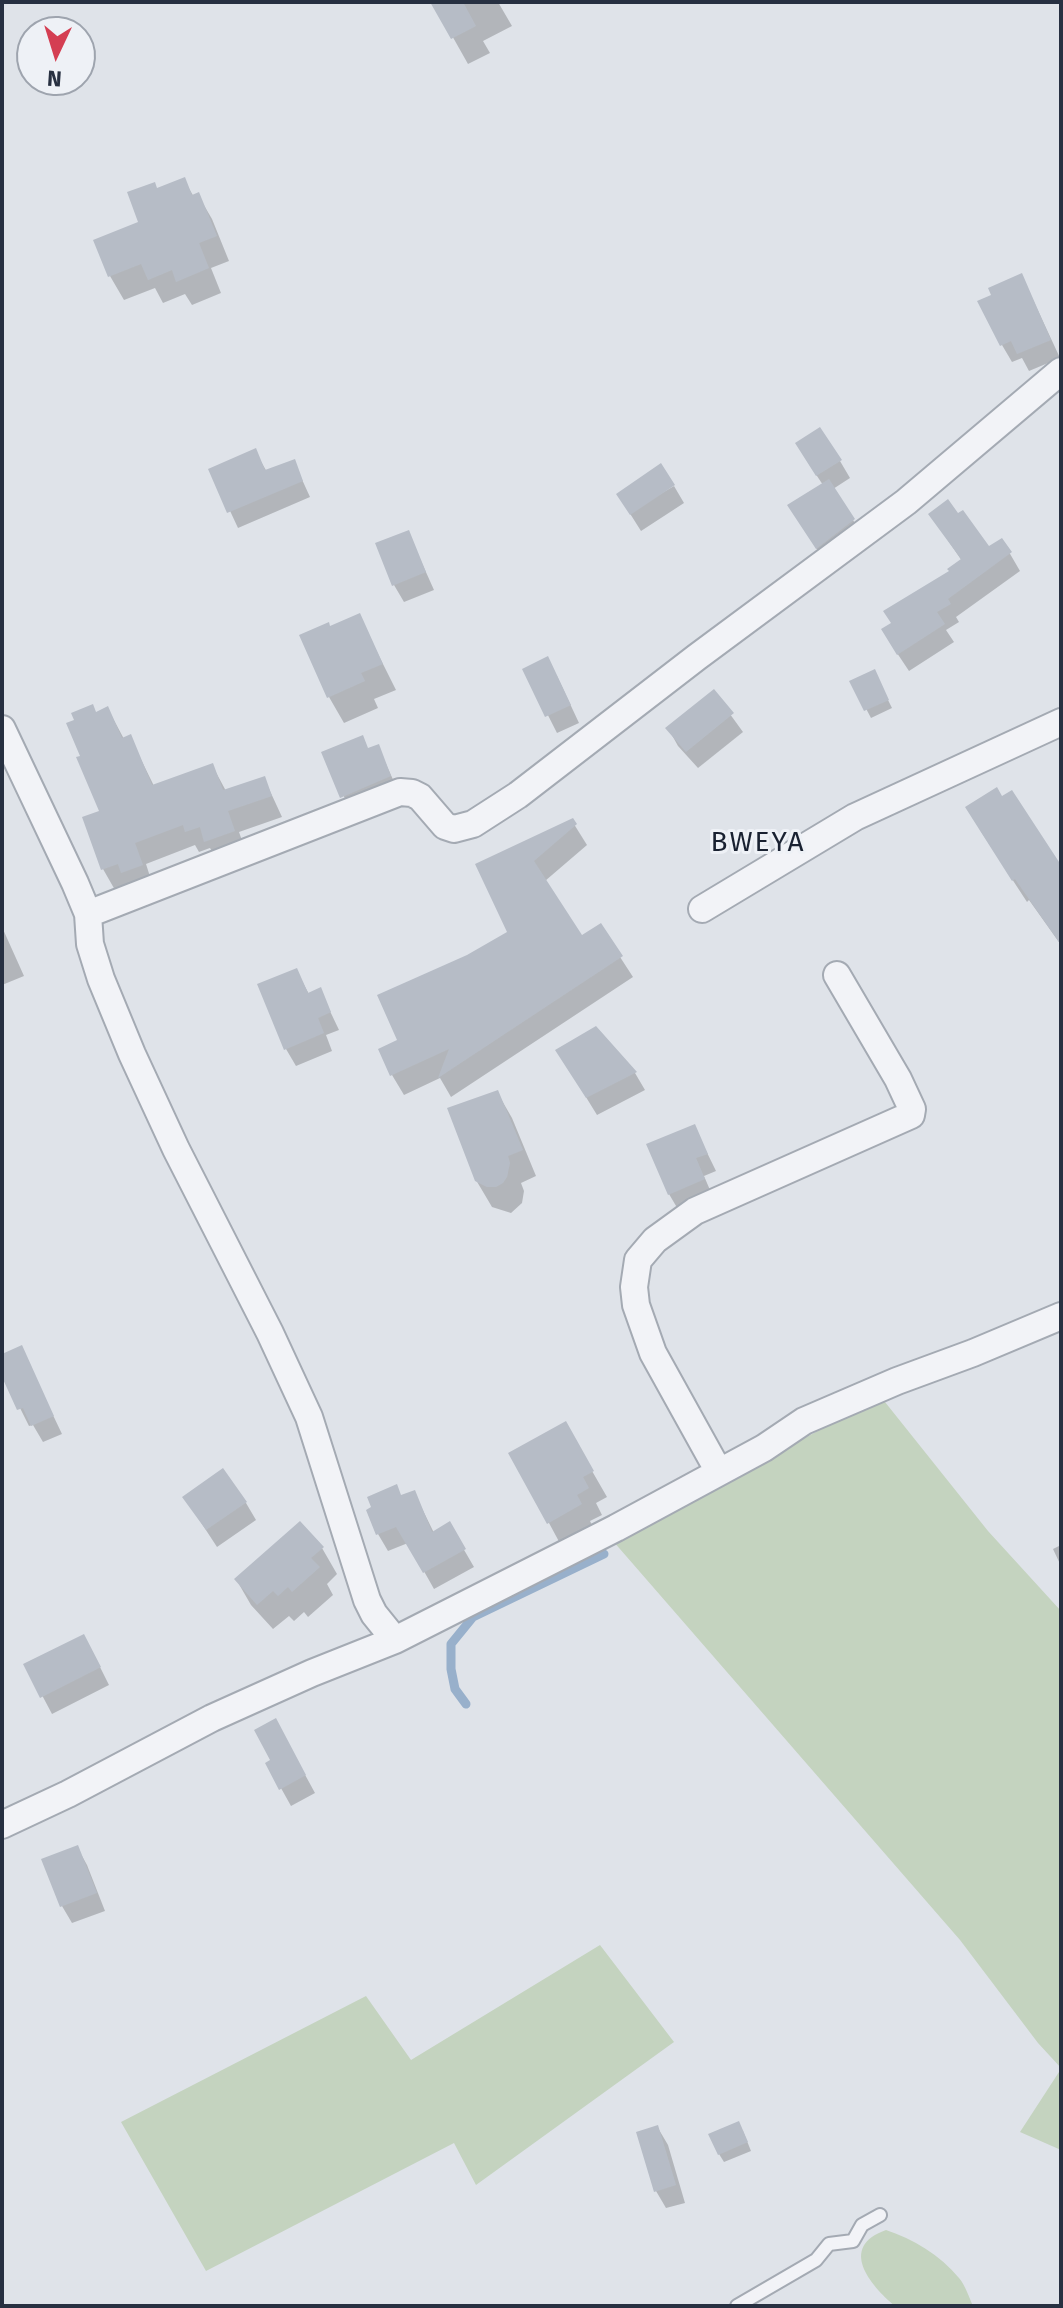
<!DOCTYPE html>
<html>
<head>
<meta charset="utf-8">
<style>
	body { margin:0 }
	#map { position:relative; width:1063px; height:2308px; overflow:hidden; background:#dfe3e9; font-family:"Fira Sans",sans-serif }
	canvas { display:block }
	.frame { position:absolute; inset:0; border:4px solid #273041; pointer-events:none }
	.north { position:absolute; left:16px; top:16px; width:80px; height:80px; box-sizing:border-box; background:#eef1f6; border:2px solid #9ea4ae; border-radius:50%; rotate:184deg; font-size:22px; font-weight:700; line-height:32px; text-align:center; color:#273041 }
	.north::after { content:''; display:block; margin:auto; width:28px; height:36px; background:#d43e52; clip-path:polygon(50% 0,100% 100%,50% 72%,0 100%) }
</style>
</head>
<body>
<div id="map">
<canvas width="1063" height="2308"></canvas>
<div class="frame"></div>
<div class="north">N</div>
</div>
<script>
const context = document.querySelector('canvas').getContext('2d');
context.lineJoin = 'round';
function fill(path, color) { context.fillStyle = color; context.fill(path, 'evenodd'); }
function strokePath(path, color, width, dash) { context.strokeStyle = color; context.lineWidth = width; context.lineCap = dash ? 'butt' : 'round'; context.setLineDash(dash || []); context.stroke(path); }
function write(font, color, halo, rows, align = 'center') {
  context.font = font + ' "Fira Sans",sans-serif'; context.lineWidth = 6; context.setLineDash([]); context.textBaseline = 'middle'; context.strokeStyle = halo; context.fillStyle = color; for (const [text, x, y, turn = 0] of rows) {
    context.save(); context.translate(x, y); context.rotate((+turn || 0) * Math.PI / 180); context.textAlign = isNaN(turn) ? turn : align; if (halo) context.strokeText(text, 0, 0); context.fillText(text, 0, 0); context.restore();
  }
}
const green = new Path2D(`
	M881,1397L988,1531L1061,1611V2068L1038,2043L960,1940L613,1541Z
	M600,1945L674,2042L476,2185L454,2143L206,2271L121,2122L366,1996L411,2060Z
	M1059,2072L1061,2075V2150L1020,2132Z
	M886,2230C913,2239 940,2255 959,2278C965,2285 969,2297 973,2306H895C870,2285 838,2247 886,2230Z`);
const shadow = new Path2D(`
	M433,2H498L512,26L483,41L490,53L468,64Z
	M184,180L194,197L198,195L212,219L229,261L211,268L221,293L192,305L185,294L163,303L155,288L124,300L110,276L140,223Z
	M1022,276L1060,358L1029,371L1022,358L1012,362L1002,345L993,296Z
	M255,451L267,472L294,462L310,497L238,528L211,470Z
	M807,461H840L850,478L833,489L864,537L827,565L800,523L823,485Z
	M674,486L684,503L641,531L629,512Z
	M930,514L989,548L1002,540L1020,571L956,617L959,622L946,630L954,642L909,671L893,647L962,561Z
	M408,532L434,590L404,602L394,585Z
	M359,616L396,690L374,699L378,708L344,723L329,697L330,628Z
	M525,670L557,676L579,723L557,733Z
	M878,680L892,708L871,718L852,682Z
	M714,692L743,732L698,768L678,746L668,728Z
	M108,709L124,739L130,737L154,786L212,765L226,791L264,778L282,817L239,832L246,852L218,861L210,848L199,852L195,845L146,864L153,886L115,890L103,869L102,813L83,757L97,714Z
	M378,746L399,793L352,814L324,753L369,750Z
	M572,821L587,845L545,881L582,937L600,926L633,977L451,1097L440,1078L404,1095L392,1075L399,1041L468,957L510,933L477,865Z
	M980,830L1061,869V945L1029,900L1027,902Z
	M2,927L24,976L2,985Z
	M296,970L309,994L320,990L339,1030L326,1035L332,1051L296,1066L286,1049Z
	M596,1028L635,1073L645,1090L597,1115L568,1068Z
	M497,1092L512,1118L536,1176L521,1183L524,1191L522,1203L511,1213L492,1207L476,1180Z
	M694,1126L716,1171L704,1176L713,1197L679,1211L669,1194Z
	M21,1348L62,1434L43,1442L33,1425L29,1426L2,1372V1356Z
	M565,1424L607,1497L596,1503L602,1515L590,1521L595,1531L563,1549L549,1523Z
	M414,1492L434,1533L449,1524L474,1567L434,1589L408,1543L388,1551L378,1534L402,1497Z
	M185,1498L246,1503L256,1520L217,1547Z
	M1061,1545V1566L1053,1549Z
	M322,1548L337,1574L327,1584L333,1595L308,1617L304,1612L294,1621L289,1616L273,1629L251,1605L236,1579Z
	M93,1653L109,1685L52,1714L26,1665Z
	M285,1738L315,1793L291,1806L267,1763L272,1760Z
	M77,1847L87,1865L105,1911L72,1923L62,1906Z
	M658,2128L668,2145L685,2203L666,2208L656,2191Z
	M743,2131L751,2151L724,2162L719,2154Z`);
const stream = new Path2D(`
	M466,1704L455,1689L451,1669V1644L473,1617L604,1554`);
const building = new Path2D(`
	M430,2H463L476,26L451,39Z
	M185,177L192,195L199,192L217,236L199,243L209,268L176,282L172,270L148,280L141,264L108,277L93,240L138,222L127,192L155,182L157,188Z
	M1022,273L1051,340L1017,354L1011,341L1000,346L977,301L991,295L988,288Z
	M820,427L842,460L816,476L795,443Z
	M256,448L265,470L295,459L303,481L227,513L208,469Z
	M661,463L675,485L630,515L616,494Z
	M829,479L855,519L816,549L787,505Z
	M948,499L958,513L963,510L989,546L1002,538L1012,552L948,599L951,604L937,612L945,624L897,655L881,629L891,623L883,611L949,571L947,569L961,559L928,514Z
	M409,530L426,572L392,586L375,543Z
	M360,613L383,664L361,673L365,681L327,698L299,635L329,622L330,626Z
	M548,656L571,705L545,717L522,669Z
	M875,669L889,700L864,711L849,681Z
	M714,689L734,713L686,752L665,728Z
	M93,704L96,712L108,706L122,738L131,734L152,785L213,763L223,790L265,776L272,796L228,811L235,831L204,842L200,827L185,832L183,825L135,843L143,865L121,873L118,864L101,870L82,817L99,811L76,757L80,756L66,723L74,720L71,713Z
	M363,735L368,748L379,744L391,776L340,798L321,752Z
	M997,787L1002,796L1012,790L1061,865V945L1015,879L1012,881L965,807Z
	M573,818L577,824L534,861L582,935L601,923L623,956L438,1078L449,1049L390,1076L378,1049L397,1040L377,995L467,955L507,932L475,864Z
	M297,968L308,993L321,987L331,1012L318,1018L324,1033L284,1050L257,984Z
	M596,1026L637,1072L586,1098L555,1050Z
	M498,1090L523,1150L508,1156L510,1163L507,1177L503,1183L496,1187H487L475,1181L447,1108Z
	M695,1124L708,1154L696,1158L705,1179L668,1195L646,1144Z
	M22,1345L54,1416L31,1426L23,1408L17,1410L2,1377V1354Z
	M566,1421L594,1471L583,1477L589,1488L577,1495L582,1504L547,1524L508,1453Z
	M223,1468L247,1502L206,1530L182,1497Z
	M397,1484L401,1495L415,1490L432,1532L450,1521L466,1549L423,1573L396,1527L376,1535L366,1510L371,1507L367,1497Z
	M300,1521L324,1547L311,1558L320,1567L292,1592L288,1587L278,1596L273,1591L257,1605L234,1579Z
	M84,1634L101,1667L40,1698L23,1664Z
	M276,1718L306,1775L279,1790L265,1763L270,1760L254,1730Z
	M78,1845L97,1893L60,1907L41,1859Z
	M739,2121L748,2142L718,2155L708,2134Z
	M658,2125L676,2185L654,2192L636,2132Z`);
const service = new Path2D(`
	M737,2306L816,2260L829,2244L853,2241L862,2225L880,2215`);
const minor = new Path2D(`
	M2,729L75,883L88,914L90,944L101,979L132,1054L176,1149L270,1333L309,1417L367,1600L374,1614L395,1640
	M702,909L855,817L1061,722
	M88,914L400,792L412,793L420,797L445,826L454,829L473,824L518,795L697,657L906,502L1061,371
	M719,1472L653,1353L636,1305L634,1287L638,1260L655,1240L695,1211L911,1115L912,1109L898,1079L837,975
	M2,1825L68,1794L212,1718L312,1673L395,1640L616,1528L764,1448L804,1421L897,1381L973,1353L1061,1316`);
const quarterNames = [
	["BWEYA",758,843]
];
fill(green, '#c4d3bf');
fill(shadow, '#0003');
strokePath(stream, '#98b0cb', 9);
fill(building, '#b6bcc6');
strokePath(service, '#a4aab3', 16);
strokePath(minor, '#a4aab3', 30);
strokePath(service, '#f2f3f7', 12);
strokePath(minor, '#f2f3f7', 26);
context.letterSpacing = '2px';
write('28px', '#192131', '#eef1f6', quarterNames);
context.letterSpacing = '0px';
</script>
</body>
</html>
